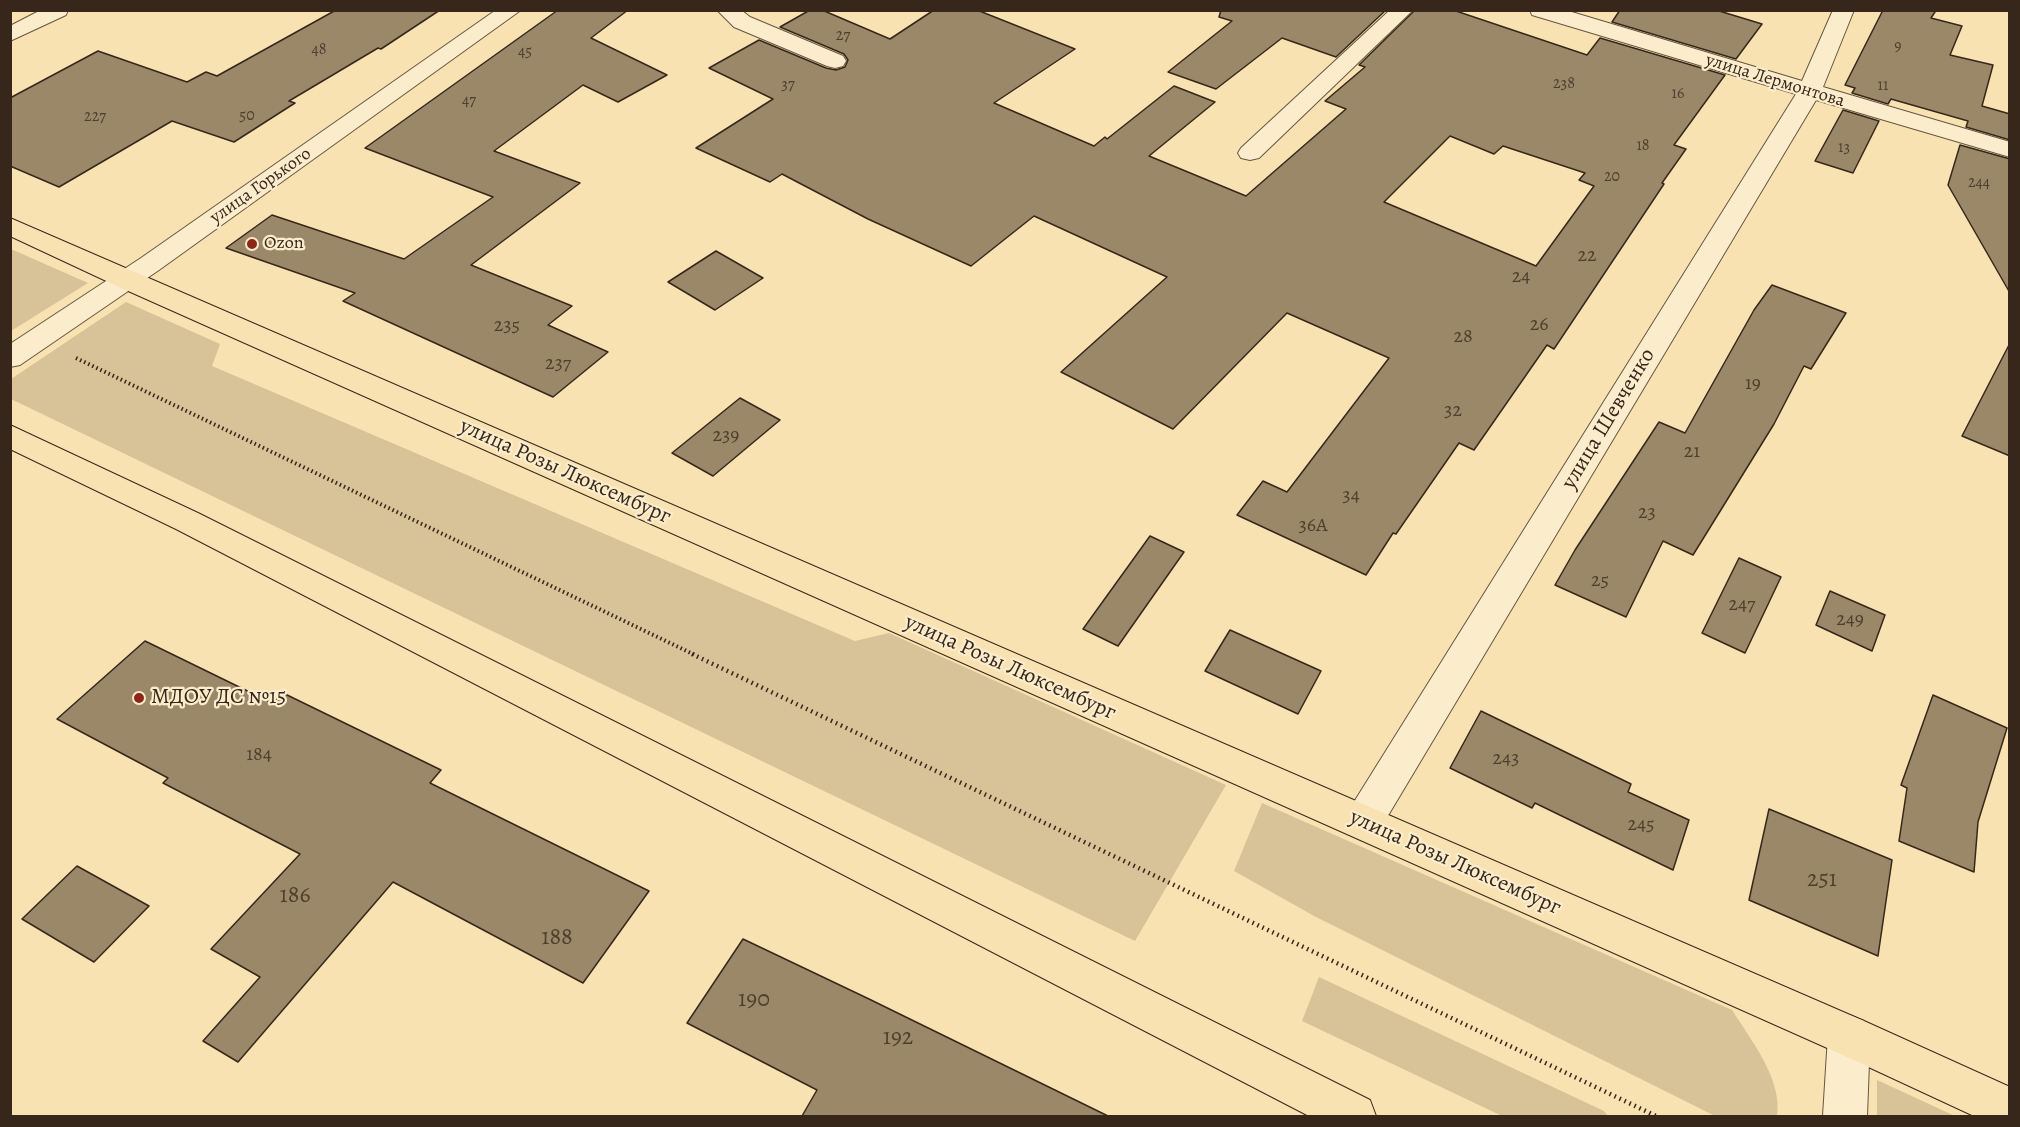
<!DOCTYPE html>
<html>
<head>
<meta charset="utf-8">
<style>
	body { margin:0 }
	#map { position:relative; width:2020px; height:1127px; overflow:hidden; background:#f9e2b1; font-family:Alegreya,serif }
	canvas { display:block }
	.frame { position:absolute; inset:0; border:12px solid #36271a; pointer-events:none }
</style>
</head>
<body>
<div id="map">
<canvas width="2020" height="1127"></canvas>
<div class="frame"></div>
</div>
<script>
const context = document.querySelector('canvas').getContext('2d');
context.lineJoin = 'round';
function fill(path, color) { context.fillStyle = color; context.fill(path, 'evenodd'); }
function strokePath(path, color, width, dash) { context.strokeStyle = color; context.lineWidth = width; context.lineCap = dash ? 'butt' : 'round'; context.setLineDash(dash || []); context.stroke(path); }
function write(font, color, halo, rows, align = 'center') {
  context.font = font + ' Alegreya,serif'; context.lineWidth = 4.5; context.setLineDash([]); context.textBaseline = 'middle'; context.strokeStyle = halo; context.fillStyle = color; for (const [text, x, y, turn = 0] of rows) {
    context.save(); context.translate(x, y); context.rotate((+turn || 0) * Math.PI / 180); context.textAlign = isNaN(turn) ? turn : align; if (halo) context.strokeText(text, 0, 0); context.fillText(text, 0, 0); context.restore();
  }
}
const green = new Path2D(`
	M11,249L88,283L11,331Z
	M126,302L220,344L212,366L855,641L889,633L1226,785L1135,941L11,399V379Z
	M1262,803L1732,1010C1751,1040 1783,1080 1777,1116H1715L1316,917L1234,871Z
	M1319,977L1604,1111L1608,1116H1502L1302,1021Z
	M1877,1080L1955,1116H1877Z`);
const building = new Path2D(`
	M336,10H440L381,49L378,48L289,101L295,103L234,142L172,121L59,187L10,166V98L98,51L187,82L206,72L217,76Z
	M558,10H628L591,38L667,75L618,102L583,85L494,151L580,183L471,265L572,306L548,325L608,352L553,397L343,301L355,293L226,248L272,215L404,259L493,197L365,148Z
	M810,10H822L890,39L934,10H977L1075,49L994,103L1094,146L1105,137L1107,139L1174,86L1215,102L1149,156L1246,196L1346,109L1325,101L1365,67L1359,65L1415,10H1453L1587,55L1600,38L1725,75L1674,145L1686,149L1662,183L1664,184L1554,349L1547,345L1474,450L1459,443L1396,534L1393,533L1366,575L1237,515L1263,481L1287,492L1389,358L1287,313L1173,429L1061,372L1167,277L1034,216L971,266L868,219L782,174L770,182L696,148L773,99L709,68L759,40L826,68L836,70L845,67L848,60L844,54L780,27ZM1450,136L1494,154L1503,146L1585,173L1579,180L1594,186L1536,266L1384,202Z
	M1221,10H1386L1336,57L1282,38L1216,89L1168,72L1232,21L1219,17Z
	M1620,10H1716L1762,24L1736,59L1612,22Z
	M1883,10H1933L1935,12L1931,18L1962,26L1950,55L1993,65L1982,106L2010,114V140L1966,127L1968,121L1891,99L1888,104L1852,93L1855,88L1845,85Z
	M1843,110L1879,121L1853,173L1815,161Z
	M1960,145L2010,159V293L1948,185Z
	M716,251L763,278L715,310L668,282Z
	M1772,285L1846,313L1811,369L1804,366L1774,424L1693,555L1663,541L1626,617L1555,585L1575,550L1659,422L1685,433L1754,310Z
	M2010,343V456L1962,436Z
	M740,398L780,420L713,476L672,453Z
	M1150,536L1184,552L1118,646L1083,629Z
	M1739,558L1781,577L1745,653L1702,633Z
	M1830,591L1885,615L1872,651L1816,625Z
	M1230,630L1321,671L1298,714L1205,671Z
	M145,641L272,703L283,693L441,770L430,783L649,891L583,983L393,882L238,1062L203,1041L260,977L211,949L300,854L163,783L168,778L57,719Z
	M1933,695L2007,728L1978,822L1974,872L1899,841L1907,788L1901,785Z
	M1481,711L1631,784L1628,792L1689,820L1673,870L1535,803L1532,808L1450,768Z
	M1769,809L1892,860L1878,956L1749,900Z
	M77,866L149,906L94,962L22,919Z
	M743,939L869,999L1108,1116H802L817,1090L687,1023Z`);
const pathFar1 = new Path2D(`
	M76,358L695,655`);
const path = new Path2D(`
	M692,654L1656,1116`);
const minor = new Path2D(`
	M41,10H68L66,15L10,41V26Z
	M496,10H521L159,270L20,365L10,367V344L141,258Z
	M717,10H741L750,17L843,56L846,61L843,66L835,68L827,66L734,27Z
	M1390,10H1413L1259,158L1250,160L1241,158L1238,153L1241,148Z
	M1530,10H1565L1802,81L1833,10H1854L1823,87L2010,142V157L1816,100L1377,834L1363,839L1349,834L1344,822L1349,810L1796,94L1532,15Z
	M1849,1015L1864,1021L1870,1036L1867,1116H1823L1828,1036L1834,1021Z`);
const major = new Path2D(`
	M10,218L1864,1021L2010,1087V1116H1974L1834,1051L117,286L10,236Z
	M10,425L198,513L1370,1100L1376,1116H1309L176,529L10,449Z`);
const markers = [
	[252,244,6,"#8f2418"],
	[139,698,6,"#8f2418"]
];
const farNumbernames = [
	["27",843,36],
	["9",1898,47],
	["48",319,50],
	["45",525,52],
	["238",1564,84],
	["37",788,85],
	["11",1883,86],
	["16",1678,94],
	["47",469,101],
	["50",247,116],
	["227",95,117],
	["18",1643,146],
	["13",1844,148],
	["20",1612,177],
	["244",1979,183]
];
const farStreetnames = [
	["улица Лермонтова",1775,81,17],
	["улица Горького",261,186,-35]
];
const farPoinames = [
	["Ozon",264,244]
];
const numberNames = [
	["22",1587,256],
	["24",1521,277],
	["26",1539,325],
	["235",507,326],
	["28",1463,337],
	["237",558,364],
	["19",1753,384],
	["32",1453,411],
	["239",726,436],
	["21",1692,452],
	["34",1351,496],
	["23",1647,513],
	["36А",1313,526],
	["25",1600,581],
	["247",1742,605],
	["249",1850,620],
	["184",259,755],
	["243",1506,759],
	["245",1641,825]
];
const streetNames = [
	["улица Шевченко",1609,419,-59],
	["улица Розы Люксембург",565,472,24],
	["улица Розы Люксембург",1010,668,24],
	["улица Розы Люксембург",1455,863,24]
];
const poiNames = [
	["МДОУ ДС №15",151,698]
];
const nearNumbernames = [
	["251",1822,880],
	["186",295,896],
	["188",557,938],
	["190",754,1000],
	["192",898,1038]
];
fill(green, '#d8c297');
fill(building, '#9b8869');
strokePath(building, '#36271a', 1.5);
strokePath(minor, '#675640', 2);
strokePath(major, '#36271a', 2);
strokePath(pathFar1, '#36271a', 4, [1.5, 3]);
strokePath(path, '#36271a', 4.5, [1.5, 4]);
fill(minor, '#fbeccc');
fill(major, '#f9e2b1');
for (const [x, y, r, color] of markers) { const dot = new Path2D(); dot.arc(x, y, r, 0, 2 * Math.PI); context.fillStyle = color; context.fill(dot); strokePath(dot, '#fbeccc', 2); }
write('16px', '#4f3f2e', null, farNumbernames);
write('18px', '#36271a', '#fbeccc', farStreetnames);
write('18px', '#36271a', '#fbeccc', farPoinames, 'left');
write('20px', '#4f3f2e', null, numberNames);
write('22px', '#36271a', '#fbeccc', streetNames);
write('22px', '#36271a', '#fbeccc', poiNames, 'left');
write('24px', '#4f3f2e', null, nearNumbernames);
</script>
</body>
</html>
